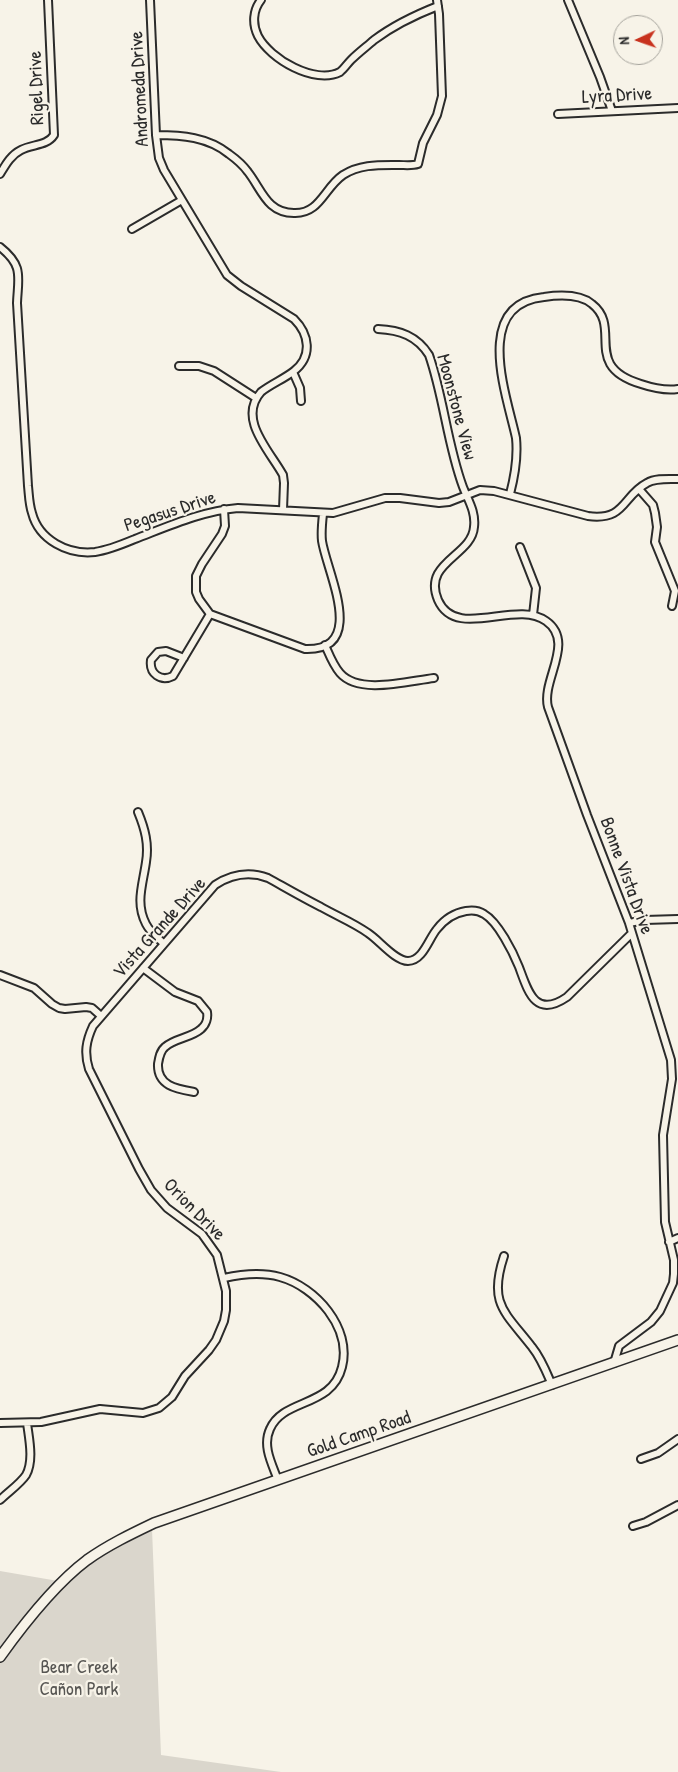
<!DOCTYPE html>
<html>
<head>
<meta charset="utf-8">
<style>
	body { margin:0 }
	#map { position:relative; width:678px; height:1772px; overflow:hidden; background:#f7f3e8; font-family:"Patrick Hand",sans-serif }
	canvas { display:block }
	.north { position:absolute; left:613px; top:15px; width:50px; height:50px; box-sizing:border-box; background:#f7f3e8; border:1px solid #a5a39c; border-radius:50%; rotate:267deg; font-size:14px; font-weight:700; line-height:20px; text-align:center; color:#2b2b2b }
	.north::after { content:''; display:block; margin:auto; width:18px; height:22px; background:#c8321e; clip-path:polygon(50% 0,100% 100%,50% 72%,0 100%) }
</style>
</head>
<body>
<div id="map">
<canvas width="678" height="1772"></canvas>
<div class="north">N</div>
</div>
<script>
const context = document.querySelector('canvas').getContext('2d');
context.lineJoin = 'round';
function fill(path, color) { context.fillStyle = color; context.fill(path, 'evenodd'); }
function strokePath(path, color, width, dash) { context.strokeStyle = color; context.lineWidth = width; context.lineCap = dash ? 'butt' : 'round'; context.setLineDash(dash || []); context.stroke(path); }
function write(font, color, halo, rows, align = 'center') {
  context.font = font + ' "Patrick Hand",sans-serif'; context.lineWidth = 4.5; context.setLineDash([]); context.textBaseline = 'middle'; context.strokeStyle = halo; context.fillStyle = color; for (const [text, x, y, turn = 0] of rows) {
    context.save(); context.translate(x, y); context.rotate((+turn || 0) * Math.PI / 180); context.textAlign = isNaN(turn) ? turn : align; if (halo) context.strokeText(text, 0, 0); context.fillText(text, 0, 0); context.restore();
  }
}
const green = new Path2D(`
	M152,1529L161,1755L281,1772H0V1571L58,1581L134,1537Z`);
const street = new Path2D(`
	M150,0L156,135L159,158L164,170L227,275L241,286L294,319C309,334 313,356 294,371C284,379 271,384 261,392C237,419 270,451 283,475L284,483L283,510
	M261,0C253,10 252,24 258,36C270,59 315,85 340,72C344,69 347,64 351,60C358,53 366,47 374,40C394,25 415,15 438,6
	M568,0L600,77L612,111
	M558,114L678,108
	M156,135C182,135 208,137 229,154C236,159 243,165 248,172C262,190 267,213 294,213C320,214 324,188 343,175C360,164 379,165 399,165C405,165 412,166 418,164L423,143L437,115L442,96L439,14L437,0
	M0,174C6,164 11,155 21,150C32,144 47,146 54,135L48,0
	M132,229L182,200
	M0,247C24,266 18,277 17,303L28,486C29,495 29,504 32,513C39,540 68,555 95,552C109,550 123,544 135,539C169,526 202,511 238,508L333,513L385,498H400L439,503L449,502L480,490L494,491L588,516C626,521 622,496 647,483C655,478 668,479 678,479
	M378,329C400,330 417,336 429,355C444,398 447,444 463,487C468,500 476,512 474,527C472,556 422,562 438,600C456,641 516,599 546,621C576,642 541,680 548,707L587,815L629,923L671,1060L672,1079L663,1135L665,1222L674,1260V1274L673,1283L660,1311L651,1322L619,1346L614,1363
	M179,366H199L214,371L256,398
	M293,372L300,388L301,401
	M639,489L653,505L655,513L657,527L655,542L675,591L672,606
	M510,494C515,475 518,458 516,438C507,396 472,304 544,297C558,295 580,294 592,304C623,328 581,366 641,384C653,388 665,391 678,389
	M224,509L225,526L222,534L202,564L196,576V592L199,599L210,614L305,649C368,651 327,573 322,541C321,532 322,523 323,514
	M520,547L536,588L533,615
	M325,645C329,654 333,665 340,673C359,695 408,681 434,678
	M184,658L166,651L158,652L151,660C149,674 161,682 173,676L210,614
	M138,812C145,829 149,844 146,862C143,884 135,903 146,924C150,932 158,938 164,944
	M629,923L645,920L678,919
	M143,968L175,992L198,1001L207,1012C208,1018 206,1025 201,1029C191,1038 175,1038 165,1047C160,1051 159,1058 158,1064C157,1086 177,1089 194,1092
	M0,975L34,988L52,1004L59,1008L65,1009L86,1007L92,1008L101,1016
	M669,1242L678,1238
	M504,1256C488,1304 505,1312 532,1347C541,1358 546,1371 552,1385
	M224,1278C242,1274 262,1272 280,1277C316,1287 352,1328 342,1367C332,1408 283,1398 270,1429C262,1446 272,1464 278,1480
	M0,1423L41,1422L100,1409L143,1413L159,1408L172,1397L185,1376L209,1350L216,1340L224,1321L226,1310V1291L217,1255L202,1234L167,1208L151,1190L139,1169L89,1069C84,1053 86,1041 93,1026L215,885C232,874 249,871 268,878C286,888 303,898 321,907C337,916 354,923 368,933C379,940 395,961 408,961C423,961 429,938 437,929C444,920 454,913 466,911C472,910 478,910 484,914C498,922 513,952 519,967C528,991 535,1019 567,997L632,933
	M641,1459L658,1453L678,1439
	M0,1500C8,1492 20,1484 26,1475C34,1460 29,1439 27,1423
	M633,1526L646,1522L678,1505`);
const secondary = new Path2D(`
	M0,1657C23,1625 55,1584 87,1560C108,1545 131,1534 154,1523L678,1340`);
const streetNames = [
	["Rigel Drive",37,88,-92],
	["Andromeda Drive",140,89,-93],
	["Lyra Drive",617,96,-3],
	["Moonstone View",456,407,75],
	["Pegasus Drive",170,512,-18],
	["Bonne Vista Drive",626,876,70],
	["Vista Grande Drive",160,928,-48],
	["Orion Drive",194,1210,45],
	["Gold Camp Road",359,1435,-19]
];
const parkNames = [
	["Bear Creek",79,1668],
	["Cañon Park",79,1690]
];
fill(green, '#dad6cc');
strokePath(street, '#2b2b2b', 10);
strokePath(secondary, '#2b2b2b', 12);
strokePath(street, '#f7f3e8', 6);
strokePath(secondary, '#f7f3e8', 9);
write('19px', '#2b2b2b', '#f7f3e8', streetNames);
write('19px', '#575653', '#f7f3e8', parkNames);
</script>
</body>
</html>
